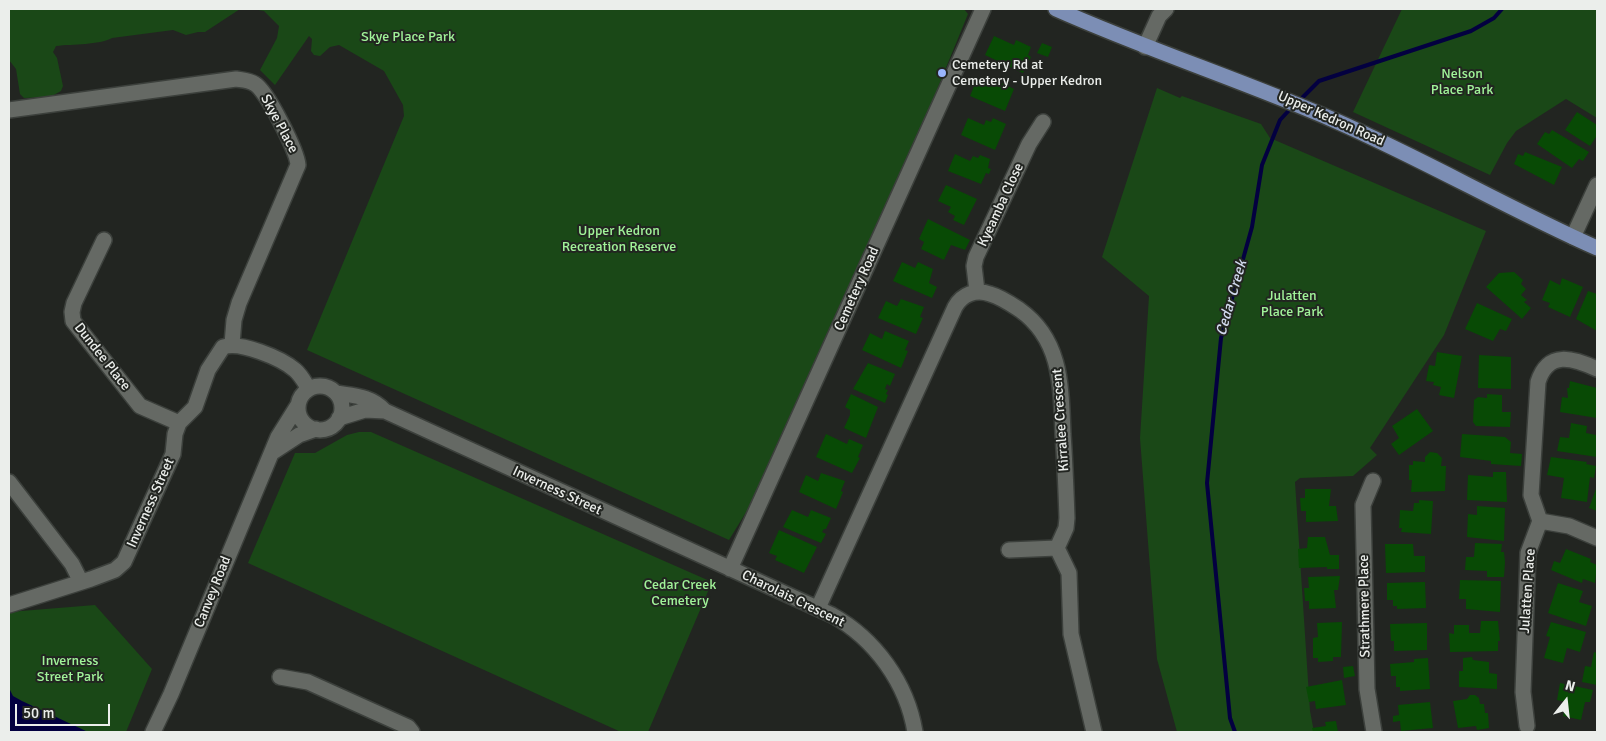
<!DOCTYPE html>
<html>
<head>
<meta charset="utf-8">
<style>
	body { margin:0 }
	#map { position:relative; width:1606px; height:741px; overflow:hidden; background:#222521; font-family:Signika,sans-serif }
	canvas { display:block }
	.frame { position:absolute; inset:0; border:10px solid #ebeeeb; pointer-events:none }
	.north { position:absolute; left:1541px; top:676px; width:50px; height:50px; -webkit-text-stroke:4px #222521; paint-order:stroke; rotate:16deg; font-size:14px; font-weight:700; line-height:20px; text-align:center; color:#ebeeeb }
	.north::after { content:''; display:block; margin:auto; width:18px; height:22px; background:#ebeeeb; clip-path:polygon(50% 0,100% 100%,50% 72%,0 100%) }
	.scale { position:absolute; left:15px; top:704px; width:95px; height:22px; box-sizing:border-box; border:2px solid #ebeeeb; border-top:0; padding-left:6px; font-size:15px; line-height:18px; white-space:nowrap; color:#ebeeeb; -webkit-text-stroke:4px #222521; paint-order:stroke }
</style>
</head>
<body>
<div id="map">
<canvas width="1606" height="741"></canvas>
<div class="frame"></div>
<div class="north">N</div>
<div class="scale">50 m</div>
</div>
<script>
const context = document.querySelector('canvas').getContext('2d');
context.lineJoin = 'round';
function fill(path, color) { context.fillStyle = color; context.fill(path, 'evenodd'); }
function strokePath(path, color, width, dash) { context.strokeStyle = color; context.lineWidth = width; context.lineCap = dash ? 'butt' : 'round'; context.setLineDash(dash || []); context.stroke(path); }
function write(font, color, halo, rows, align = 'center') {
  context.font = font + ' Signika,sans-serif'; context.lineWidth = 4; context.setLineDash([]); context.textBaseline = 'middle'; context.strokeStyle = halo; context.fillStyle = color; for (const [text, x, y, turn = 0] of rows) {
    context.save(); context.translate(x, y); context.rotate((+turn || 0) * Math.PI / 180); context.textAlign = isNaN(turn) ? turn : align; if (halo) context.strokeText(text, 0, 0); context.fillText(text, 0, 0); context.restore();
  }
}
const green = new Path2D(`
	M9,9H240L205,32H198L186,35L173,30L112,38C99,45 73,44 56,46L53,52L57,58L63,86L61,91L50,97L24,98L20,94L16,69L9,60Z
	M253,9H964L968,14L934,97L781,435L748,509L729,540L307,350L404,116L403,105L384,71L339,45L330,47L320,56L314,55L311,51L312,39L309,36L275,85L260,70L277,38L279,26L264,11Z
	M1402,9H1597V118L1566,99L1516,131L1507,143L1490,175L1353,112Z
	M1157,88L1180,98L1182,96L1261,124L1270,138L1486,231L1444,335L1370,448L1377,455L1353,476L1300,478L1295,482L1310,711L1314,732H1177L1157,659L1140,438L1149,296L1102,257Z
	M359,432H371L712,582L648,732H621L248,563L295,453H315L347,435Z
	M95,605L152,669L126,732H9V612Z`);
const water = new Path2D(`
	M9,688L13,696L22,701L88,732H9Z`);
const stream = new Path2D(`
	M1298,102L1319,81L1471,31L1494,18L1502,9
	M1235,732L1230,718L1207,483L1221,338L1252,227L1262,165L1280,120L1293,106`);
const building = new Path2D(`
	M994,36L1014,45L1016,40L1031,47L1028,55L1031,57L1023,73L985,55Z
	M1042,43L1052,47L1048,57L1037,53Z
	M977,79L993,86L996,80L1014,89L1005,111L970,96Z
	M1577,112L1597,125V138L1596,137L1590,146L1565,130Z
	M968,118L984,125L986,120L991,122L993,118L1006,124L995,150L961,135Z
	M1552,130L1589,152L1583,161L1579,159L1572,168L1537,144L1545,132L1549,134Z
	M1525,152L1562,167L1554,185L1514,164L1518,154L1523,156Z
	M955,154L970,161L973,156L978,158L980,155L990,159L988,168L991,169L989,174L986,173L981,184L948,171Z
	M946,185L977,199L964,225L953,220L955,216L948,212L951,207L938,201Z
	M928,219L970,240L965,250L951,245L944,260L921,249L924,242L919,239Z
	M902,262L915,268L918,262L933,269L929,283L937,287L932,298L893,281Z
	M1514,272L1523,280L1521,284L1526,289L1521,295L1527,300L1524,302L1531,308L1522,319L1486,287L1499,273Z
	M1562,278L1583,287L1570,317L1548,307L1550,303L1542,300L1550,280L1560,285Z
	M1588,291L1597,294V331L1576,319Z
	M901,299L924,307L920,317L923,318L916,334L878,318L886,301L897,306Z
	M1477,303L1512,319L1506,331L1500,329L1493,341L1465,329Z
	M885,331L909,341L905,350L908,351L901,368L862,350L870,333L882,339Z
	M1437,352L1462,356L1454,398L1439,395L1441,387L1433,385L1434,382L1426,381L1429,365L1435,366Z
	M1479,355L1511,357V389L1478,388Z
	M868,363L895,374L890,386L887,384L885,389L888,390L886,394L888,395L885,403L853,389Z
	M1570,381L1597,388V418L1560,412L1562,397L1568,398L1567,388H1569Z
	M851,394L878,407L866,438L844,428L850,415V410L845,407Z
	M1487,394L1502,395V412H1511L1510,427L1476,426L1473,422L1474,400L1478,397L1487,398Z
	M1417,409L1433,431L1399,455L1391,444L1399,438L1392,426Z
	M1571,423L1587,426L1586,433L1596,435L1597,457L1557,451L1560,437L1569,438Z
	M826,434L847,444L849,439L863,445L858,457L860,458L852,473L816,457Z
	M1462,434L1505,437L1511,442L1510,453L1522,454L1521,466L1491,464V461L1460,457Z
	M1430,452L1437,453L1442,458L1441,466H1446L1445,491L1411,492L1412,480H1409V465H1413V461L1425,462V457Z
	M1551,457L1587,462L1586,464L1596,466L1594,478L1590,477L1587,502L1561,498L1564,478L1547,475Z
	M1493,472H1506L1507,502L1467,500L1468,475L1493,477Z
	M821,473L845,481L841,491L843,492L836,509L799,492L806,475L818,481Z
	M1597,486V511L1589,508Z
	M1305,489H1331L1329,506H1336L1338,521L1306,522V511H1301L1300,498H1305Z
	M1419,500L1433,501L1431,534L1401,532L1402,528H1399L1400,510L1413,511L1414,503H1419Z
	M1477,506L1505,508L1504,541L1467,537L1468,514L1477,515Z
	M792,510L808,517L811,510L831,518L826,529H824L822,532L826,534L821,543L783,527Z
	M779,530L817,547L804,573L775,560L777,556L769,553Z
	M1308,537H1325L1330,555H1339V569H1327V567L1299,568L1298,549L1307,548Z
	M1475,543L1502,544L1501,552H1504L1505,562L1504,577H1487V571L1465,570L1466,557H1474Z
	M1385,544H1413L1414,556H1425V572L1386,573Z
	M1566,549L1591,559L1590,562L1597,565L1595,583L1583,579L1582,583L1551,570L1554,561L1560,563Z
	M1340,576L1338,590H1334L1336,608L1309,609V601H1305L1304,588H1309L1308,577Z
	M1460,580L1501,581L1500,612L1466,609V599H1459Z
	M1425,582L1426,608L1397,609V606H1393V600H1387V583Z
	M1558,583L1583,591L1579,602L1592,606L1586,626L1548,613Z
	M1481,621H1498L1500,641H1498V651L1450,652L1449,633L1454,634V625H1469V633H1480Z
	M1342,622L1341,657H1333V661L1318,662V658H1313V638L1318,637L1317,623Z
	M1551,622L1586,632L1580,652L1567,648L1563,663L1544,658L1550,637L1546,636Z
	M1427,623V650L1394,651V641H1391L1390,624Z
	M1594,652L1597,653V685L1582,682L1585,666L1591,667Z
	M1472,657L1473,660L1489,662V673L1497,674V689L1459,687V671H1463V658Z
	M1428,658L1430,689L1400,691V687H1396V676H1391L1390,664L1414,662V659Z
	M1353,666L1355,676L1344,678L1343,667Z
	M1342,680L1346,705L1316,709L1315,701L1309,702L1306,687Z
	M1560,683L1593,690L1590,702H1585L1581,720L1563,716L1566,702L1557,700Z
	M1470,695H1475L1479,698L1480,704H1484L1485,713H1488L1489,728L1477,730L1476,726L1458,728L1453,701L1467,699Z
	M1430,702L1433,728L1401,731L1400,721L1393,722V716L1399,715L1398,705Z
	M1336,721L1338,732H1313L1312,728L1326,726L1325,722Z`);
const minor = new Path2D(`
	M1145,47L1159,16L1166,9
	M9,110L236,79C242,80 249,80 255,84C267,91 297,151 298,165L239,303L234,320L232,344
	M1573,237L1597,185
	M104,240L74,303L72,312L73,321L140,406L179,423
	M977,291L974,266L976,257L1029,144L1043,122
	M298 408a22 22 0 1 1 44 0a22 22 0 1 1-44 0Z
	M336,393C355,396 371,396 385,411
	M339,418L365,410L385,411L832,615C875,639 907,683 915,732
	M273,452L299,435L316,429
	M1373,481L1363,505L1367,689L1374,732
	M9,482L72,564L81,582
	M1540,521L1569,526L1597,538
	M1009,550L1057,548
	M730,569L983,9
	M9,605L91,579L115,570L124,562L173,454L175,434L179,423L195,407L208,370L223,347C240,341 281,358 295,370C301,375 305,383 309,389
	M818,608L955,307C962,294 976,289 990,294C1001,297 1011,304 1020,310C1062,340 1061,387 1063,434C1065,462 1066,490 1067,518L1066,528L1057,548L1069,573L1071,634L1094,732
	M280,677L308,682L408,727L412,732
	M1527,726L1523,692L1528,553L1540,521L1531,495L1538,382C1548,350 1573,358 1597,369
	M153,732L171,694L278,437L298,405`);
const major = new Path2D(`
	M1056,9C1148,50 1244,81 1336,121C1425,160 1509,209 1597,248`);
const markers = [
	[942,73,5,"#9ab5fd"]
];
const parkNames = [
	["Skye Place Park",408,37],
	["Nelson",1462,74],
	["Place Park",1462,90],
	["Upper Kedron",619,231],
	["Recreation Reserve",619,247],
	["Julatten",1292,296],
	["Place Park",1292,312],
	["Cedar Creek",680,585],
	["Cemetery",680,601],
	["Inverness",70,661],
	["Street Park",70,677]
];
const poiNames = [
	["Cemetery Rd at",952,65],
	["Cemetery - Upper Kedron",952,81]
];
const streetNames = [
	["Upper Kedron Road",1331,119,24],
	["Skye Place",279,124,62],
	["Kyeamba Close",1001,205,-65],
	["Cemetery Road",857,289,-66],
	["Dundee Place",102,357,52],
	["Kirralee Crescent",1061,420,-94],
	["Inverness Street",557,491,25],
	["Inverness Street",151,503,-66],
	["Julatten Place",1528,591,-86],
	["Canvey Road",213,592,-68],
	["Charolais Crescent",793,599,26],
	["Strathmere Place",1365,606,-91]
];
const waterNames = [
	["Cedar Creek",1232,298,-74]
];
fill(green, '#1a4817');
fill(water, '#030040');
strokePath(stream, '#030040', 4);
fill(building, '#084a05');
strokePath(minor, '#3c403c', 18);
strokePath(major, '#3c403c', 18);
strokePath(minor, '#656964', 15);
strokePath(major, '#7c8eb5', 15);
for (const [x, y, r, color] of markers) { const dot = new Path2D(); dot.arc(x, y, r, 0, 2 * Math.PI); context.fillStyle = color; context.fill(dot); strokePath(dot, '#222521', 2); }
write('14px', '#a1f399', '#222521', parkNames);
write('14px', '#ebeeeb', '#222521', poiNames, 'left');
write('14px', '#ebeeeb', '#222521', streetNames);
write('italic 15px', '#d2daee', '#222521', waterNames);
</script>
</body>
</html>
